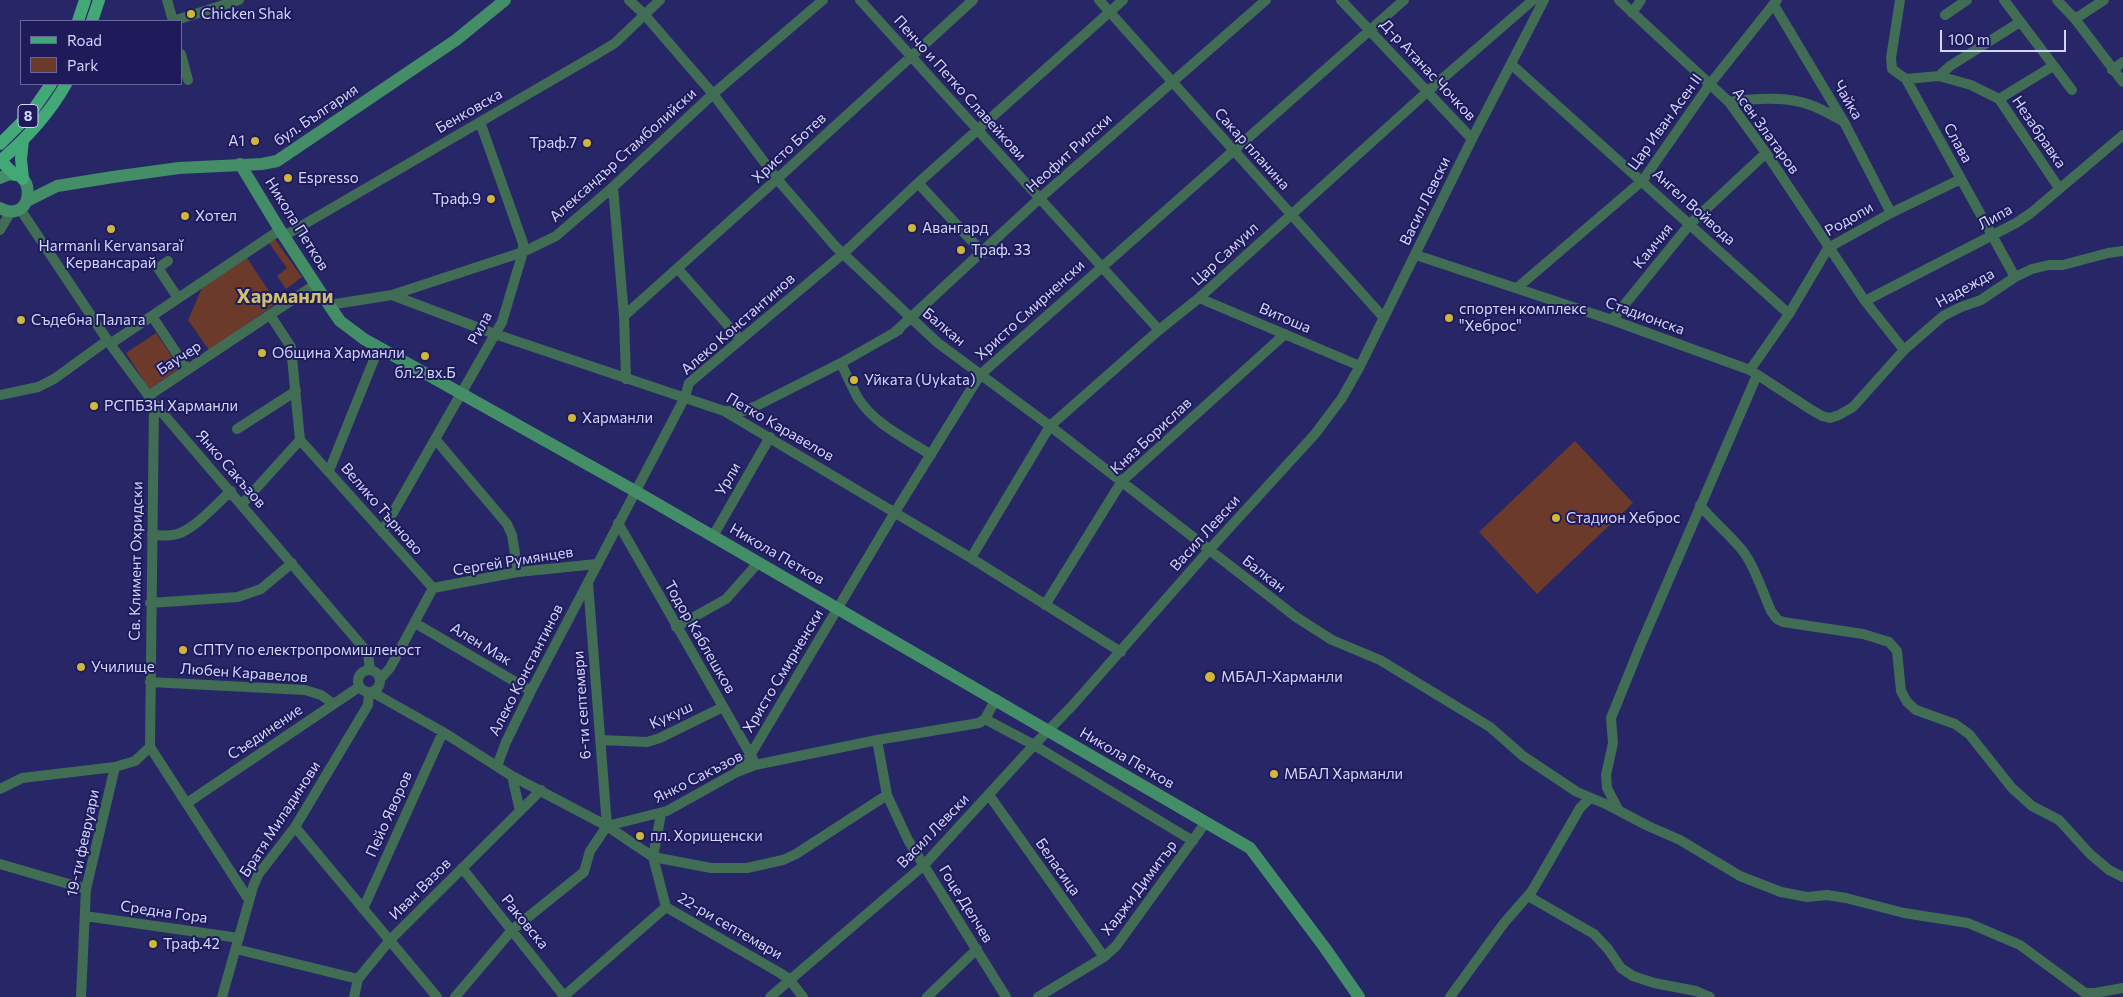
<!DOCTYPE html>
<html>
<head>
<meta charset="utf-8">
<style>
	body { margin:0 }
	#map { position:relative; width:2123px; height:997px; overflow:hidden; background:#272667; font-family:Commissioner,sans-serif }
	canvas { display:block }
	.legend { position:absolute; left:20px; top:20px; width:162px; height:65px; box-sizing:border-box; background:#1f1b5b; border:1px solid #66669c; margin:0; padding:6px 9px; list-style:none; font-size:15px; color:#d1d6fe }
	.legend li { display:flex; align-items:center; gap:10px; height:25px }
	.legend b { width:25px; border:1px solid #66669c }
	.scale { position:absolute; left:1940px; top:30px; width:126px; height:22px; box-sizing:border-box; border:2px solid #d1d6fe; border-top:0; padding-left:6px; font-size:15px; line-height:18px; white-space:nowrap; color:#d1d6fe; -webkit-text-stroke:4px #1f1b5b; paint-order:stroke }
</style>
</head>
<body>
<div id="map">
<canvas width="2123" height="997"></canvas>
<ul class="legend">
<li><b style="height:6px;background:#42a875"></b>Road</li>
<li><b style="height:14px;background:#6c3a2b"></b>Park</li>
</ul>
<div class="scale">100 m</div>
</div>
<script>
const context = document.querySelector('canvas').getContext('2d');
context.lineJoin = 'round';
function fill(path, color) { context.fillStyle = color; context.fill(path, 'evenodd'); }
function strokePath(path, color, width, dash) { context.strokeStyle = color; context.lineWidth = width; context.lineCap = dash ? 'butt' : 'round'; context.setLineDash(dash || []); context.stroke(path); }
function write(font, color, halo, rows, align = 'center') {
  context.font = font + ' Commissioner,sans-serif'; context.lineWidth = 4; context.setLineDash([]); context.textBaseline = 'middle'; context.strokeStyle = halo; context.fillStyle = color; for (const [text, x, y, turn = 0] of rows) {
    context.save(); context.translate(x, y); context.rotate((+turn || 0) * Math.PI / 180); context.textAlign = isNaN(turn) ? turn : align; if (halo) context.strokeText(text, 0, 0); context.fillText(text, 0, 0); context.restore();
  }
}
const green = new Path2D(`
	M274,238L302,277L286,289L277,276L287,268L269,243Z
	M247,258L277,303L209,350L188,320L202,288Z
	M156,333L180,368L149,389L126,353Z
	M1575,441L1633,503L1537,594L1479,532Z`);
const street = new Path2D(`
	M167,0L173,21
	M629,0L644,14L713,94L777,179L835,246L910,317L938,343L1050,426L1296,617L1332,640L1380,660L1490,727L1523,756L1577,792L1608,805L1648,826L1680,840L1740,876L1781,892L1807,897L1827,895L1846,898L1904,913L1968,923L2020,945L2085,993H2095L2123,988
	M860,0L1159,330
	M1099,0L1384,318
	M1341,0L1472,139
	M1619,0L1729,102L1766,153L1865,301L1904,350
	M1900,0L1891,58L1892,69L1906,79L2015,277
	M2004,0L2072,90
	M2057,0L2075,19L2123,82
	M1774,5L1844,122L1891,213
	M1632,13L1641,0
	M1945,15L1967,0
	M2075,19L2104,0
	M173,21L239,0
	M181,54L188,80
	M1511,64L1789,314
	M2112,70L2123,62
	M1939,76L1950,66L2020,22
	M1906,79L1939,76L1971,85L1999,99L2059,188
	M1999,99L2053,66
	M1729,102C1750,99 1775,97 1796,101C1813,104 1828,113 1843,121
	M918,183L983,253
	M613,187L624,316L626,379
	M20,209L110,344L154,403L368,653L370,670
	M0,230L11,211
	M284,236L597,54L615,43L660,0
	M1416,255L1612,320L1750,370L1810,409L1822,416L1830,418L1839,415L1853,407L1904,350L1943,316L1961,307L1981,300L2015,277L2032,269L2049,265H2063L2108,253L2123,251
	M168,261L158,268L178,298
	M678,269L740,339
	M1517,288L1643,180L1710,84L1777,0
	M392,295L495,334L724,411L971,558L1121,652
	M1199,298L1360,366
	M1865,301L2016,223L2031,213L2123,135
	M329,305L392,295L523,252L556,236L613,187L713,94L823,0
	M270,315L291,347L300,440L433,588L390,668L380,679
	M152,316L187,369
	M624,316L777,179L973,0
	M1612,320L1690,224L1766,153
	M894,333L1040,198L1266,0
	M110,344L280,230
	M841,363C846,374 852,387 858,398C874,424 907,439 931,455
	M1750,370L1789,314L1828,248L1891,213L1961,179
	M0,395L38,387L54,379L108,340
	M148,396L316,284
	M154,403L150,747L249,900
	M726,411H744L758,405L841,363L899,330
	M237,429L296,391
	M436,440L507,524L512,535L518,572
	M329,471L379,347
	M242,504L300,440
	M1700,505C1714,523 1732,536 1745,554C1756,570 1763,593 1771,611L1777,619L1783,622L1863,634L1889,642L1897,651L1901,691L1907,702L1916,710L1955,724L1969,734L2012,788L2032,806L2059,820L2090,854L2109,870L2123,877
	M618,523L753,759
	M382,532L502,322L523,252V243L480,122
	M152,535C158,535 165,536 172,535C191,534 216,504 231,491
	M713,536L770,437
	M971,558L1050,426L1159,330L1199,298L1427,92L1533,0
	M588,583L607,826
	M433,588L518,572L597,564
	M150,603L238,597L261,589L292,563
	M1045,605L1122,481L1285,334
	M415,623L531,691
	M676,627L726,599L758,563
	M358 681a11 11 0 1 1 22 0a11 11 0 1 1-22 0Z
	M150,682L305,690L321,695L334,704
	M372,692L443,732L512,776L607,826L667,811L737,772L755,765L877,740L979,723L985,719L1034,745L1193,841
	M985,719L996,699
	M600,740L647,742L660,738L723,707
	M877,740L887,795L908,840L1006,997
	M497,766L506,742L531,691L685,397L689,383L844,253L918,183L1123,0
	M737,772L751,754L895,512L980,375L1404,0
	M512,776L520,811
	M0,789L22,778L115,767
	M989,795L1104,957
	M187,803L359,687
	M1618,809L1607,788L1606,775L1613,743L1611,718L1641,644L1757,375
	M661,814L653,857L666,907L780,973L789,979L803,997
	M607,826L653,857L711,868H747L783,860L796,854L887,795
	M295,827L437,997
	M0,864L86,889
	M462,868L564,996
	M1528,896L1594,934L1608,949L1621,968L1633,976L1654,983L1696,991L1710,997
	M363,909L443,732
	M85,916L239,938
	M236,949L358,979
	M81,997L86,889L115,767L135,761L150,747
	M222,997L253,887L258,875L295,827L368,705L369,693
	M354,997L358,979L390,940L541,790
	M455,997L512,930L584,872L590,851L607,826
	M563,997L666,907
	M770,997L924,865L1034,745L1072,706L1210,549L1315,434L1342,398L1360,366L1472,139L1544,0
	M927,997L977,949
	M1038,997L1104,957L1116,946L1206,822
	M1450,997L1504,923L1532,891L1580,808L1590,798`);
const secondary = new Path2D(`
	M240,164L280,230L329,305L340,321L364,339L635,491L1250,848L1325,948L1359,997
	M0,178C37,158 37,227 0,208
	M27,201L57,186L113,177L179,168L262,164L277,161L456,40L505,0`);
const primary = new Path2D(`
	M78,21L85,0
	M92,21L99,0
	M23,140L21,159L23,179
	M0,144L31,113L51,84
	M0,160L15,175
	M0,161C26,139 49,114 66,84`);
const markers = [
	[191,14,5,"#cfb837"],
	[255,141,5,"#cfb837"],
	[587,143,5,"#cfb837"],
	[288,178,5,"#cfb837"],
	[491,199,5,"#cfb837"],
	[185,216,5,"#cfb837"],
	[912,228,5,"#cfb837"],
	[111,229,5,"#cfb837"],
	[961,250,5,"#cfb837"],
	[1449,318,5,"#cfb837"],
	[21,320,5,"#cfb837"],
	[262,353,5,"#cfb837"],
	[425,356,5,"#cfb837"],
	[854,380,5,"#cfb837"],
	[94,406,5,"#cfb837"],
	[572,418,5,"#cfb837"],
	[1556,518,5,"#cfb837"],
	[183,650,5,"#cfb837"],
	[81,667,5,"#cfb837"],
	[1210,677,6,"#cfb837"],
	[1274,774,5,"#cfb837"],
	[640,836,5,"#cfb837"],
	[153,944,5,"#cfb837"]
];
const shields = [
	[28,116,20]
];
const shieldNames = [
	["8",28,116]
];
const poiNames = [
	["Chicken Shak",201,14],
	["A1",245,141,"right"],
	["Траф.7",577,143,"right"],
	["Espresso",298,178],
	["Траф.9",481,199,"right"],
	["Хотел",195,216],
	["Авангард",922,228],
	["Harmanlı Kervansaraĭ",111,246,"center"],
	["Кервансарай",111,263,"center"],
	["Траф. 33",971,250],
	["спортен комплекс",1459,309],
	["\"Хеброс\"",1459,326],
	["Съдебна Палата",31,320],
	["Община Харманли",272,353],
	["бл.2 вх.Б",425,373,"center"],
	["Уйката (Uykata)",864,380],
	["РСПБЗН Харманли",104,406],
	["Харманли",582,418],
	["Стадион Хеброс",1566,518],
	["СПТУ по електропромишленост",193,650],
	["Училище",91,667],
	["МБАЛ-Харманли",1221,677],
	["МБАЛ Харманли",1284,774],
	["пл. Хорищенски",650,836],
	["Траф.42",163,944]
];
const streetNames = [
	["Д-р Атанас Чочков",1428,70,47],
	["Пенчо и Петко Славейкови",960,88,48],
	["Чайка",1848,100,60],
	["Бенковска",469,111,-30],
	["бул. България",316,115,-34],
	["Цар Иван Асен II",1665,122,-54],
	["Асен Златаров",1766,131,54],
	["Незабравка",2039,132,56],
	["Слава",1958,143,61],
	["Христо Ботев",789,148,-43],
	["Сакар планина",1252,149,48],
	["Неофит Рилски",1069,153,-42],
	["Александър Стамболийски",623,155,-42],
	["Васил Левски",1425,201,-64],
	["Ангел Войвода",1694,207,42],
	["Липа",1995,217,-29],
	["Родопи",1849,219,-30],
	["Никола Петков",297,224,58],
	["Камчия",1653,246,-51],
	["Цар Самуил",1225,254,-43],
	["Надежда",1965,288,-29],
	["Христо Смирненски",1030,310,-42],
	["Стадионска",1645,316,20],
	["Витоша",1285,318,23],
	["Алеко Константинов",738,324,-41],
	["Балкан",944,327,40],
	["Рила",480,328,-62],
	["Баучер",179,358,-33],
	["Петко Каравелов",780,427,30],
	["Княз Борислав",1151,436,-43],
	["Янко Сакъзов",231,469,49],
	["Урли",728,479,-60],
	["Велико Търново",382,509,49],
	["Васил Левски",1205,533,-48],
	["Никола Петков",777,554,30],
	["Св. Климент Охридски",136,561,-89],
	["Сергей Румянцев",513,561,-9],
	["Балкан",1264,574,38],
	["Тодор Каблешков",700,637,60],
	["Ален Мак",481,644,31],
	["Алеко Константинов",526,670,-63],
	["Христо Смирненски",783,671,-59],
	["Любен Каравелов",244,673,4],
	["6-ти септември",582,705,-94],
	["Кукуш",671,715,-25],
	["Съединение",265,732,-34],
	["Никола Петков",1127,758,30],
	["Янко Сакъзов",698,777,-27],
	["Пейо Яворов",389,814,-66],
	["Братя Миладинови",280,819,-57],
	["Васил Левски",933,831,-46],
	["19-ти февруари",83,843,-78],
	["Беласица",1058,867,55],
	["Хаджи Димитър",1139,888,-53],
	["Иван Вазов",420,889,-45],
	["Гоце Делчев",966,904,58],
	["Средна Гора",164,912,8],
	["Раковска",525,922,51],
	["22-ри септември",730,926,30]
];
const districtNames = [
	["Харманли",285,296]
];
fill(green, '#6c3a2b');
strokePath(street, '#406d54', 10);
strokePath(secondary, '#438e67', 12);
strokePath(primary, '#42a875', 12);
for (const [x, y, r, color] of markers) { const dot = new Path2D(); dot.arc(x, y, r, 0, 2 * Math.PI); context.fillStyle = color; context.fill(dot); strokePath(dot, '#1f1b5b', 2); }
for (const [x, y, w] of shields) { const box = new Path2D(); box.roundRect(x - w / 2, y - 11.5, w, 23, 4); context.fillStyle = '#1f1b5b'; context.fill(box); strokePath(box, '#d1d6fe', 1); }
write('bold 14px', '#d1d6fe', null, shieldNames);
write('15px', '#d1d6fe', '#1f1b5b', poiNames, 'left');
write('15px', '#d1d6fe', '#1f1b5b', streetNames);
write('bold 20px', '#cebf71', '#1f1b5b', districtNames);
</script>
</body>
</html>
